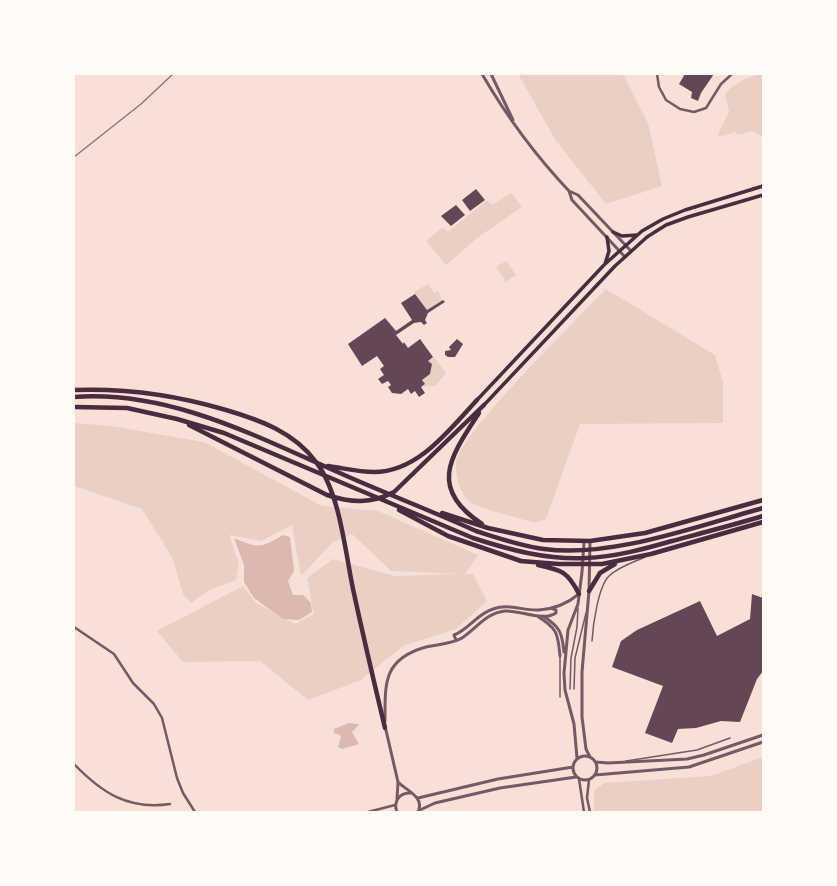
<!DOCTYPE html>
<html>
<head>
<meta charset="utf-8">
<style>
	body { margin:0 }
	#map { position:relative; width:837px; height:886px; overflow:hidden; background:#f7e1d7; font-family:"Sofia Sans Condensed",sans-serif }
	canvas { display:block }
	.frame { position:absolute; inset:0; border:75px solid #fffaf5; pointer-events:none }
</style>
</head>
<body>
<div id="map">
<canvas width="837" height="886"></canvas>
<div class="frame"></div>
</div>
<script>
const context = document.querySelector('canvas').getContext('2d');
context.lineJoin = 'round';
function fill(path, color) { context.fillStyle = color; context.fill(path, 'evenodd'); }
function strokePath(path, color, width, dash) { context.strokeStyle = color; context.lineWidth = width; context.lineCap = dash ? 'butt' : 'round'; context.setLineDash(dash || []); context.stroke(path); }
const green = new Path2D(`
	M518,74H623L648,123L662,186L606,204L556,141Z
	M763,74V141L761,136L753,131L737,135L736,132L717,137L729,111L725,94C732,84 750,75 763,74Z
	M511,193L522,207L477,238L446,265L426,241L443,227L448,232L487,200L492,205Z
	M506,261L516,275L506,282L496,267Z
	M428,284L434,293L438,291L442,300L427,310L414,292Z
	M606,289L715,355L723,382V423L580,424L546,519L536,523C526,520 474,507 470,502C460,494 455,476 456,463C458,435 580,316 606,289Z
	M434,357L446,373L435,386L421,387L425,384L422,380L430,374L432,364L428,361Z
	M74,423L111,426L204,442L322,506L378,511L478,555L465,574H473L487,601L456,629L403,646L361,680L308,700L260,661L183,662L157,631L243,586L256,603L295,624L314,614L307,578L333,559L395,576L459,574L391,571L352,534L333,542L301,576L292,525L261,541L229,535L239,564L236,580L209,590L191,603L183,594L172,557L142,509L74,486Z
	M763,757V812H594V791L604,783L711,776Z`);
const water = new Path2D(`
	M283,535L290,537L294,571L288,581L293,595H303L311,603L312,612L299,620L283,619L254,598L244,582V565L234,538C258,548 260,549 283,535Z
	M349,723L358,724L359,725L352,732L359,744L342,749L338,747L341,737L340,735L334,733V729Z`);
const building = new Path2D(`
	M685,74H714L701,93L698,101L691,98L692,92L679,84Z
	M476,189L485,200L470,211L462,200Z
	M456,205L465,215L451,226L441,216Z
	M415,294L427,310L443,300L445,302L428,313L425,320L427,323L424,325L421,322L414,323L396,335L403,344L404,342L408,348L420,339L433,357L428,361L432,364L430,374L422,380L425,384L421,387L425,393L419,397L415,391L411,394L408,389L401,394L392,393L388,387L391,385L388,381L382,384L378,379L384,375L380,369L384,366L377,356L362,366L348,344L385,318L396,331L412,320L401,303Z
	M457,339L463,344L455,357H448L445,355V351L451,350L449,347Z
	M752,594L763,598V671L757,679L740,722L721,721L696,728L678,729L672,743L645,733L663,686L612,667L621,641L637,630L700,601L717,636L750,619Z`);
const service = new Path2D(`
	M592,641C593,625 598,587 609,576C618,567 634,562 645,557
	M560,657V697
	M570,689L571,658L577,627L578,608
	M574,689L575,658L586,613
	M626,761L697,750L730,738`);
const minor = new Path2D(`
	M657,74L659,87L666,100L680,109L694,112L706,108L721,84L732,74
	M74,627L114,654L133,683L154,704L162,718L177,778L183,793L195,812
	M74,764C102,793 128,810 170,804
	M579,779L584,812
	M589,780L587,798L590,812
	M368,812L395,805`);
const tertiary = new Path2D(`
	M482,74C507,117 535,155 569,191L572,200L625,257
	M491,74L513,120
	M569,191L578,195L631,251
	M537,616C557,628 558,633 560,656
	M543,616C560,627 562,632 564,652
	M456,640L454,635C469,629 477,614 493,609C509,603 523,611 539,610C554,609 568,603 579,594
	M385,721C385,683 383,659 426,647C438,644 452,644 462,638C477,628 486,613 505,611C520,610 543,622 556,613V610L551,608
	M385,726L398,782L397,799
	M573 768a12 12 0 1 1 24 0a12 12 0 1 1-24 0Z
	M590,757L586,749L582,717V672L589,591L590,541
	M577,758L574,724L565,690L564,673L568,630L578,604L582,572L584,542
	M596,762L608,763L687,759L704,755L763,735
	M595,775L689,767L763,742
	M398,782C407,791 425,797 418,812
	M418,798L498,779L573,767
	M420,810L435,803L500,788L576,777
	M397,812C393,802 399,793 410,793`);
const secondary = new Path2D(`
	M613,232L622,236L637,235
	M605,264L609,251L607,237
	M477,400L604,265L642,231L663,219L685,210L763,186
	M484,405L615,266L647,237L666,225L688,217L763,195`);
const motorway = new Path2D(`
	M74,390C127,388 176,395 226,410C260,420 294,432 316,462C340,493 345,551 353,589C363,635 374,682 385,728
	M74,397C170,390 257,437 342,474C387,494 432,511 476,531C498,538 521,546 544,549C612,558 697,526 763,508
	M74,407L127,408L177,419L224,433L473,538C510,550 547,560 586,558C615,557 644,549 672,541C702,533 733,525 763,516
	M479,413C451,456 427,488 482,524
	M189,425L327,495C351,503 371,504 394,492L484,405
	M328,466C343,468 358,472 374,472C418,472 449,430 477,400
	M399,510L448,536L521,561
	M442,513L488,528L543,540L590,541L645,533L763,500
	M520,561L559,564H602L651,554L763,522
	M538,565C562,570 568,572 579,594
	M589,591L600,573L615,564`);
const rail = new Path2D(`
	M74,157L141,104L173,74`);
fill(green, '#ebcfc5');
fill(water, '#dcb8b0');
fill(building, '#644757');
strokePath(service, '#755966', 1.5);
strokePath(minor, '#755966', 2.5);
strokePath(tertiary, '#755966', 3);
strokePath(secondary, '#4a2c40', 3.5);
strokePath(motorway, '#4a2c40', 4.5);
strokePath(rail, '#8f747c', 1.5);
</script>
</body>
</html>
